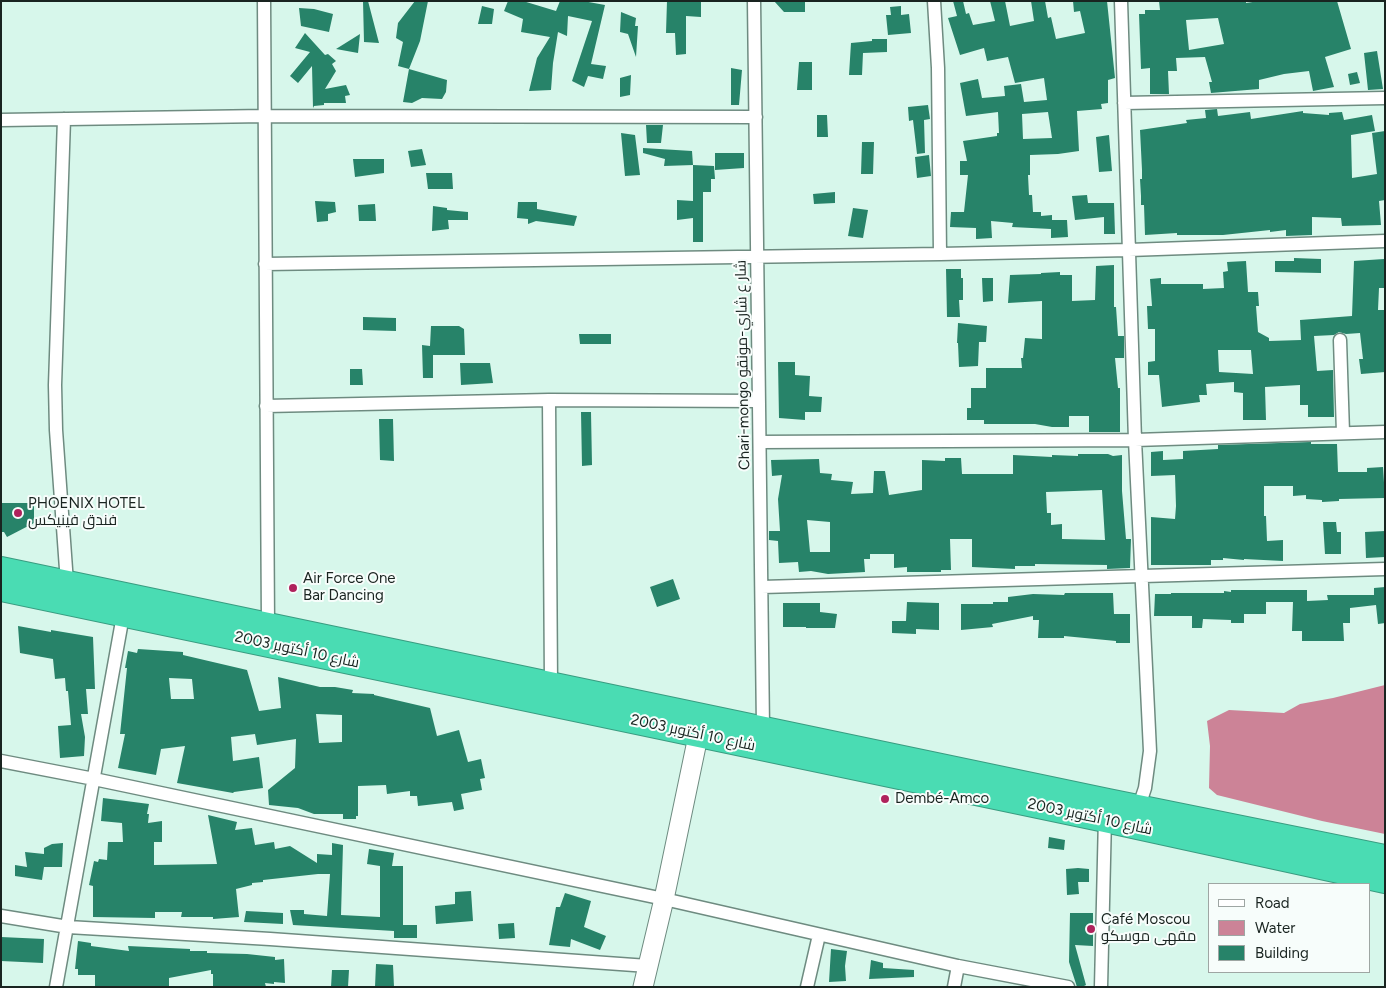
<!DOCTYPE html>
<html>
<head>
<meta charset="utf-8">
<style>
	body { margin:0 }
	#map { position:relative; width:1386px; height:988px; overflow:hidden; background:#d7f7eb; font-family:Figtree,sans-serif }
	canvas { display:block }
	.frame { position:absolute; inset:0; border:2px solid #192420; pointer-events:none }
	.legend { position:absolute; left:1208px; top:883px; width:162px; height:90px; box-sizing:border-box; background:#f7fdfb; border:1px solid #9ea6a3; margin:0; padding:6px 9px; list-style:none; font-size:15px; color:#192420 }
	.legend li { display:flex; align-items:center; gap:10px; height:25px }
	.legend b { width:25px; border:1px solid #9ea6a3 }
</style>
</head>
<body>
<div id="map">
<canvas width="1386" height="988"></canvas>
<div class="frame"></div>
<ul class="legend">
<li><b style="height:6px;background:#fff"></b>Road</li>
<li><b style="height:14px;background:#cc8397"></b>Water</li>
<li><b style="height:14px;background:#278369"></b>Building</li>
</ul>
</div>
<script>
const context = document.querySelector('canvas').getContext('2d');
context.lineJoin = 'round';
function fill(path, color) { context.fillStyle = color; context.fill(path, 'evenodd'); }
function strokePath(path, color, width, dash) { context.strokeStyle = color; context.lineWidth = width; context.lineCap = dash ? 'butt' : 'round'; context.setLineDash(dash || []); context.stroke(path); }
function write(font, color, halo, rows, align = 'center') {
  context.font = font + ' Figtree,Cairo,sans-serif'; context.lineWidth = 4; context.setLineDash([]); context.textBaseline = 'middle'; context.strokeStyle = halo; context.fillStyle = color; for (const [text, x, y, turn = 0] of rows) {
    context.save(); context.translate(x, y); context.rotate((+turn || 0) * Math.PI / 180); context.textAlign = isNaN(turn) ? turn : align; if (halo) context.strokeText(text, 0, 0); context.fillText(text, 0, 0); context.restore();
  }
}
const water = new Path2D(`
	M1385,685V834L1322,821L1217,795L1209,788L1210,746L1207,721L1229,710L1284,713L1300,704L1333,698Z`);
const building = new Path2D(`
	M363,1H368L379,43L364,42Z
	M415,1H428L420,41L409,69L398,66L403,42L396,38L398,23Z
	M508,1H523L556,11L560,1H583L605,5L591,64L606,66L603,79L588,76L584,87L572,81L592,21L568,16L567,36L558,32L553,63L551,90L529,91L537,58L550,37L521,32L523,19L504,11Z
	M667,1H701V17L686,16V54L676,55L675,33H666Z
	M774,1H805V12H784Z
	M953,1H963L966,14L969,13L973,25L995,21L990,1H1005L1010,26L1034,21L1031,1H1045L1048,18L1051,17L1056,39L1085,33L1080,11L1074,12L1073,1H1107L1115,78L1108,80V103L1101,104L1102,109L1077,111L1079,151L1058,154L1030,155V175H1028L1029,195H1032L1033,212H1041V216L1052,215V220H1067L1068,237L1051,238V229L1012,227L1013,223L991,221L992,238L976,239V228L950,227L951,212H964L968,175H960V161H967L963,141L997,136V133H999L998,112L966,116L960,83L978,79L982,98L1005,96L1004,86L1021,84L1024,102L1047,100L1044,78L1015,83L1008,57L987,61L984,48L960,55L948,18L957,16ZM1048,112L1052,138L1023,139L1022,114Z
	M1159,1H1246V3L1259,1H1337L1351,49L1325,57L1334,87L1313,91L1309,71L1284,74L1259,80V89L1211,93L1209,82H1212L1205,57L1176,58L1177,71H1168L1169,94H1150V68L1141,69L1139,14H1145V10H1160ZM1218,18L1224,44L1189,50L1186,20Z
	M482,6L494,9L492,24H478Z
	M901,6V15L909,14L911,33L888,35L886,15H891L890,7Z
	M299,8L314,9L333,14L329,32L301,26Z
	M621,12L636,18L635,26H638L636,57L628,34L620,32Z
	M305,33L325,55L328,54L336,61L332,64L336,71L325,89L346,85L350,95L345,96L346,103H324V105L314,106L313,108L312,66L298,83L290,76L310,52L295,48Z
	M360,34L358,53L336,49Z
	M872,39H887V52L863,53L862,75H849L851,43L872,41Z
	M1377,51L1383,89L1368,90L1364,53Z
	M799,62H812V90H797Z
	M731,68L742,70L739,105H731Z
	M409,69L447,80L446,92L442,99L422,98L412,103L403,102Z
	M1357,72L1360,83L1350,85L1348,74Z
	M631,75L630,95L620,97V78Z
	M928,105L930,119L924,120L925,153L917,154L913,120L909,121L908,107Z
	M1217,109L1218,116L1250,112L1251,119L1303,111V113L1329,115V113L1342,112L1344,120L1372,115L1375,131L1351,135L1352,178L1377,174L1372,133L1385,131V200L1379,201L1381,225L1342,226L1341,218L1312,217V235L1286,236V230L1270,232V230L1223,235H1177V233L1145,235L1144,205H1141V196L1140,179H1142V170L1140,130L1187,123L1186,120L1206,118L1205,110Z
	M817,115H827L828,137H817Z
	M646,125H663L661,143H647Z
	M621,133L635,135L640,175L625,176Z
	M1109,135L1112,171L1099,172L1096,137Z
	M862,142H874L873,174H861Z
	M643,148L692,151L693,165L664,166L665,159L643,153Z
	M422,149L426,165L411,167L408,151Z
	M715,153H744V168L715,170Z
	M929,155L931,176L917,178L915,157Z
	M353,159H384V173L355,177Z
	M693,165L714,166L715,179H711V192H703V242H693V218L677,220V200L693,201Z
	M426,173H452L453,189H428Z
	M835,192V203L814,204L813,194Z
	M1087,195L1088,203H1114L1115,234H1104V217L1075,220L1072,196Z
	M315,201L335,202L336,212L328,214V221L317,222Z
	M518,202H537V209L577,216L574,226L536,221L528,224V219L517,218Z
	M375,204L376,221H359L358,205Z
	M433,206L447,208V210L468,212V220H448L449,229L432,231Z
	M853,208L868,210L863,238L848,236Z
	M1294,258L1321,259V273L1275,272V261H1294Z
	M1384,259L1385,288H1379L1378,310H1385V372L1361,374L1359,359H1363L1360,333L1346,334L1339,332L1334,335L1314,336L1317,371L1333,370L1334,417H1308V405H1300V385L1265,387L1266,420H1243V393L1234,392V382L1206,384L1207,395H1199L1200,402L1162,407L1159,375H1148V362L1155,361V329H1148L1147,306H1152L1150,279L1161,278V284H1203V289L1224,288L1223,272L1228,271L1227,262L1246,261L1248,292H1258L1259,306H1256L1258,332L1269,338V341L1301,340L1300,320L1352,316L1354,261ZM1218,350H1251L1253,374L1219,372Z
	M1114,265V307H1116L1118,336H1124V358H1115L1118,388H1120V432H1089V416H1069V427H1052L1035,424H984V420H967V408H971V388H986V368H1022L1021,358H1023L1025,338L1042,339V301L1008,303L1010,275L1041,274V273L1060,272V275H1072V301L1095,300L1096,266Z
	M946,269H961V278H963V300H959L960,317H947Z
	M982,278H993V301L983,302Z
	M363,317L396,318V331L363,330Z
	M958,323L987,326L986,342H979L978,366L959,367L958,343H957Z
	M431,326H459L464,329L465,355H433V378H423L422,345L430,346Z
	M579,334H611V344H580Z
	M778,362H795V375L810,376L809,396L822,397L821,412H805V420L779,418Z
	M460,363H490L493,383L461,385Z
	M350,369H362L363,385H350Z
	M581,412H591L592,465L582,466Z
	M379,419H393L394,461L380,460Z
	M1311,442V444H1337L1338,472H1367V468L1383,467L1385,498L1339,499V501L1322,502V500L1306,499V495L1293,496V486H1264V516H1266L1267,541L1283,540V561L1244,559V560L1223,558V560H1211V565H1151V517L1175,519L1176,506L1175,475L1151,476V452L1163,451V460L1183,459V451L1218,449V445Z
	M1078,454H1108L1113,456L1122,455V491L1126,539H1131L1130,568L1107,569V565L1035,564V566H1015V569L972,567V539H950L951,570H941V572H907V567L894,568V554H870V559H864L865,572L828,574L811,571L799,572L798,562L779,563L778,541L769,540V531H780L778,499L782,475L772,476L771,460L819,459L820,473L832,474L831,480L853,482L851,494L873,493L874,471H885L889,495L922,490V460L945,461V458H961L962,474H1013V455L1052,457V455L1078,456ZM1102,490L1105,540L1062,539V524L1051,525V513H1047L1046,492ZM807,520L830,522V552H810Z
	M1,503H34V523L7,537L4,532H1Z
	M1323,522H1336L1337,532H1341V554H1325Z
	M1385,531V557L1366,558L1365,532Z
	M673,579L680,599L657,607L650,587Z
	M1385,587V623L1378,624L1376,605L1350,608V623H1343L1344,641H1302V631H1292L1293,602H1266V614H1244V623H1231V620L1203,619L1202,628H1192V616H1154L1155,594H1171V593H1224V591L1231,592V590H1307V601L1328,600L1327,595H1374V588Z
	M1065,593H1113L1114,614H1130V643H1116V641L1064,636V638H1038L1039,620H1033V616L992,624L993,627L961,630V604H993V602H1008V597L1033,594L1064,595Z
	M907,602L939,603V630L916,629V634L892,633V621H906Z
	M783,603H820V612L837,614L835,628H806V627H783Z
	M18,626L51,632V630L93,637L95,689H86L88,714H81L85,737L84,756L60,758L58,726L71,725L68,691H66L65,678L55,679L53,659L20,653Z
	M138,649L183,652V655L247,670L259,711L281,708L278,677L320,687H335L353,690L352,693L374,694V695L430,708L437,736L459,730L468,762L481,759L485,778L480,779L482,790L461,794L464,809L454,811L452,802L418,806L417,796H410V791L387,794L386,785L358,786V816H356V819H343V814H314L298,808L269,805L268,790L295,768L296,739L257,745L255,734L231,737L233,761L259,757L263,788L234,792L233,793L177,783L185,746L161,749L156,775L118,768L125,734H120L127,668H125L128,651L137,653ZM169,678L192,679L194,699H171ZM316,714L342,715V742L319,743Z
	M103,798L149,804L147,814H149L148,823L162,821V842H154V865L217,864L208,815L237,822L235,830L252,828L255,845L274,842L275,849L290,846L317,863V854L332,855V843L343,845L341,915L380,917V866L367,864L369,849L394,853L392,866H403V925H417V938H394V931L293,925L290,910H304V914L327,916L330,874H318L263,880V882L252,883V885L236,889L239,917L213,919V917H181L182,912H155V918L93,917V886L89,885L94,861L98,862L99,859L107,860L108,842H123L122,823L101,821Z
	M1049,837L1065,840L1064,850L1048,848Z
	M63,843L62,867H44L42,880L15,876V865L27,867L25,852L44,854V848L52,844Z
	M1078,868L1089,869V882H1078L1079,894L1067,895L1066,869Z
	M471,891L473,921L436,924L435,906L455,904V892Z
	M565,893L591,901L584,927L606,936L600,950L571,939L570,947L549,945L556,907H560Z
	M246,911L283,913V924L244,922Z
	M1070,913H1093V946L1075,945L1086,985L1082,987H1077L1069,962Z
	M514,923L515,938L499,939L498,924Z
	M1,937L44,939L43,963L1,961Z
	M78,941L91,943V946L129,951L128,946L190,949V951H207V953L247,954L275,957V960L284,959L285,983L274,982V984L265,983L266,987H213V974H211V970L169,978V987H95V975H78V969H75Z
	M831,949L847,951L845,966L846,981L829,982Z
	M871,960L883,963V968L914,970V977L869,979Z
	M376,964L393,965L394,987H375Z
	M332,970H349L348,987H331Z`);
const street = new Path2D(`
	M264,1L268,625
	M754,1L763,728
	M934,1L938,68L940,254
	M1121,1L1135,440L1150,751L1145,788L1137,812
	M1124,103L1385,98
	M64,119L55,385L56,430L67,583
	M1,120L265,116L756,117
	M265,264L940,254L1129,250L1385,241
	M1340,340L1343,433
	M549,400L551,684
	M266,406L549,400L759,401
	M760,442L1135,440L1385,432
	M762,587L1385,569
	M1,761L94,779L664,899L958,966L1068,987
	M1,916L68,927L270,939L648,966
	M56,987L124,610
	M807,987L819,935
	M954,987L958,966
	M1101,987L1105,817`);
const secondary = new Path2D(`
	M643,987L664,899L701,722`);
const highway = new Path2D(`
	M1,569L1108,801L1385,857
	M1,589L1105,820L1385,881`);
const markers = [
	[18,513,5,"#af225c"],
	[293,588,5,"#af225c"],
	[885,799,5,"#af225c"],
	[1091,929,5,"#af225c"]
];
const streetNames = [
	["Chari-mongo شار ع شاري-مونقو",743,365,-91],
	["شارع 10 أكتوبر 2003",297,650,12],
	["شارع 10 أكتوبر 2003",693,733,12],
	["شارع 10 أكتوبر 2003",1090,817,12]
];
const poiNames = [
	["PHOENIX HOTEL",28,504],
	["فندق فينيكس",28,521],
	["Air Force One",303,579],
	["Bar Dancing",303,596],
	["Dembé-Amco",895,799],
	["Café Moscou",1101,920],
	["مقهى موسكو",1101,937]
];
fill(water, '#cc8397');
fill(building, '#278369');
strokePath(street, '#6e8b80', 15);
strokePath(secondary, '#6e8b80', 21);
strokePath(highway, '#399c80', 26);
strokePath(street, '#fff', 12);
strokePath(secondary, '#fff', 19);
strokePath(highway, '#4adcb3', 24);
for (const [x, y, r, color] of markers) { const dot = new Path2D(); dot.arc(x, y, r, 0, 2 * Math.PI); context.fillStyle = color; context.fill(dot); strokePath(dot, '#f7fdfb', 2); }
write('15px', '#192420', '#f7fdfb', streetNames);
write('15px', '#192420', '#f7fdfb', poiNames, 'left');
</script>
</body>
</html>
